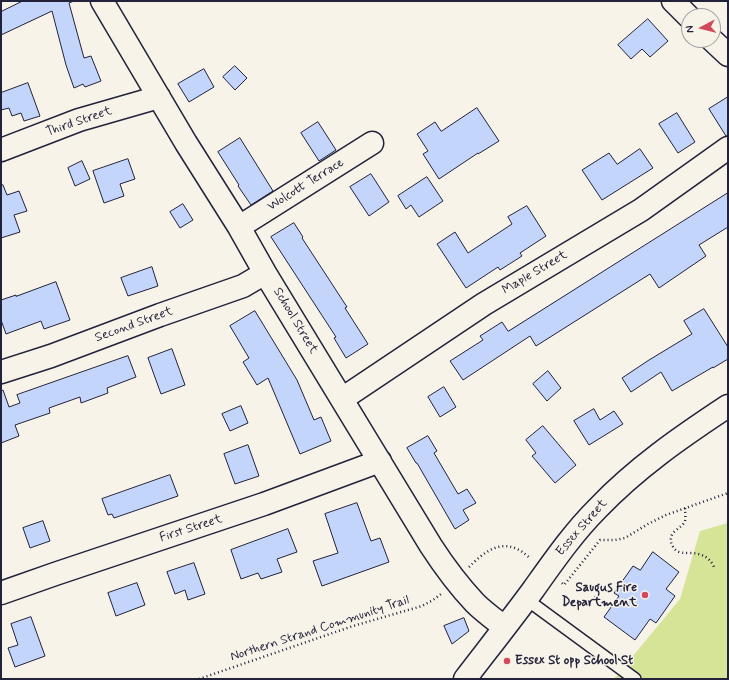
<!DOCTYPE html>
<html>
<head>
<meta charset="utf-8">
<style>
	body { margin:0 }
	#map { position:relative; width:729px; height:680px; overflow:hidden; background:#f7f3e8; font-family:Mynerve,sans-serif }
	canvas { display:block }
	.frame { position:absolute; inset:0; border:2px solid #22223b; pointer-events:none }
	.north { position:absolute; left:681px; top:8px; width:40px; height:40px; box-sizing:border-box; background:#f7f3e8; border:1px solid #a29fa3; border-radius:50%; rotate:263deg; font-size:11px; font-weight:700; line-height:16px; text-align:center; color:#22223b }
	.north::after { content:''; display:block; margin:auto; width:14px; height:18px; background:#d1495b; clip-path:polygon(50% 0,100% 100%,50% 72%,0 100%) }
</style>
</head>
<body>
<div id="map">
<canvas width="729" height="680"></canvas>
<div class="frame"></div>
<div class="north">N</div>
</div>
<script>
const context = document.querySelector('canvas').getContext('2d');
context.lineJoin = 'round';
function fill(path, color) { context.fillStyle = color; context.fill(path, 'evenodd'); }
function strokePath(path, color, width, dash) { context.strokeStyle = color; context.lineWidth = width; context.lineCap = dash ? 'butt' : 'round'; context.setLineDash(dash || []); context.stroke(path); }
function write(font, color, halo, rows, align = 'center') {
  context.font = font + ' Mynerve,sans-serif'; context.lineWidth = 3; context.setLineDash([]); context.textBaseline = 'middle'; context.strokeStyle = halo; context.fillStyle = color; for (const [text, x, y, turn = 0] of rows) {
    context.save(); context.translate(x, y); context.rotate((+turn || 0) * Math.PI / 180); context.textAlign = isNaN(turn) ? turn : align; if (halo) context.strokeText(text, 0, 0); context.fillText(text, 0, 0); context.restore();
  }
}
const green = new Path2D(`
	M728,523V679H614L680,599L700,531Z`);
const building = new Path2D(`
	M23,1H74L69,3L84,58L91,56L101,81L85,87L83,84L74,88L66,65L52,11L1,35V12Z
	M648,19L668,41L650,57L642,49L631,59L618,45Z
	M235,66L247,78L235,90L223,77Z
	M204,69L214,87L189,102L178,84Z
	M28,83L40,116L24,121L21,113L12,116L9,108L1,110V93Z
	M728,97V136H726L709,109Z
	M477,108L499,141L478,154V153L439,179L423,154L428,151L417,134L435,122L441,131Z
	M677,113L695,142L678,153L659,124Z
	M318,122L336,150L319,161L301,133Z
	M240,138L273,191L251,205L238,186L239,185L218,152Z
	M640,149L653,168L602,200L582,170L609,153L617,164Z
	M128,159L135,179L120,184L124,196L104,203L93,171Z
	M82,161L90,179L75,186L68,168Z
	M371,174L389,202L369,216L350,187Z
	M427,177L443,201L419,217L411,205L406,209L398,196Z
	M3,185L7,195L19,191L27,211L14,215L20,232L1,238V186Z
	M728,193V227L699,245L706,256L659,288L650,274L536,346L530,336L463,380L450,361L483,340L480,336L502,322L508,331Z
	M183,204L193,220L180,228L170,212Z
	M527,206L546,236L520,253L522,256L500,270L498,267L466,288L437,244L455,232L468,253L512,224L508,217Z
	M294,223L303,237L302,238L347,307L345,308L368,344L346,358L334,338L336,337L271,237Z
	M152,267L158,286L128,296L121,278Z
	M56,282L70,320L44,329L41,321L6,334L1,320V300L16,295V296Z
	M704,309L728,347V359L713,368V367L672,391L661,372L631,392L622,378L649,360L692,334L684,321Z
	M255,311L297,380L314,420L321,417L331,441L300,454L268,378L257,385L243,362L249,358L230,326Z
	M172,349L185,385L161,394L148,358Z
	M128,356L136,377L107,388L108,393L81,403L80,397L49,408L50,413L15,425L19,436L1,443V391L3,390L9,407L20,403L17,395Z
	M548,371L561,388L547,401L533,384Z
	M444,387L456,407L440,417L428,397Z
	M241,406L248,423L230,431L222,414Z
	M594,409L600,420L614,411L623,424L589,445L574,421Z
	M543,426L576,465L555,483L532,456L536,453L526,440Z
	M428,436L437,451L434,453L458,494L467,489L476,503L463,510L469,520L455,529L417,463H416L407,448Z
	M248,445L259,476L235,484L224,454Z
	M170,475L178,496L114,518L112,514L108,515L102,499Z
	M357,503L371,541L380,538L389,562L322,586L313,561L338,553L325,514Z
	M43,521L50,541L30,548L23,528Z
	M288,529L297,552L277,559L282,572L261,579L258,573L241,579L231,550Z
	M653,552L679,572L666,589L675,596L656,623L650,619L635,640L604,617L619,596L614,593L633,566L640,570Z
	M194,563L205,594L188,600L185,590L175,594L167,572Z
	M137,583L145,605L116,616L108,593Z
	M31,617L45,656L15,667L8,648L18,645L11,624Z
	M464,618L469,631L452,644L444,626Z`);
const path = new Path2D(`
	M685,508C685,512 686,517 685,521C683,526 678,528 674,532C669,537 670,546 677,551C680,553 684,553 689,553C700,553 709,556 714,567
	M469,567C482,554 498,540 517,549C522,551 526,555 530,558
	M562,583L564,585L600,540H615L625,538L648,524L666,515L728,493
	M199,679L353,626L422,606L433,600L441,594`);
const service = new Path2D(`
	M526,599L635,679`);
const minor = new Path2D(`
	M102,1L186,143L239,227L265,273L431,546C444,566 458,585 475,603C484,612 494,619 504,627
	M673,1L689,17
	M712,40L728,55
	M1,150L79,120L159,97
	M239,227L372,143
	M1,372L51,356L160,315L243,286L265,273
	M342,399L484,304L641,210L728,148
	M1,593L55,574L264,504L380,461`);
const secondary = new Path2D(`
	M465,679C488,649 511,620 533,590C553,562 573,533 597,509C636,468 681,437 728,406`);
const markers = [
	[645,595,4,"#d1495b"],
	[507,661,4,"#d1495b"]
];
const streetNames = [
	["Third Street",79,122,-19],
	["Wolcott Terrace",306,185,-32],
	["Maple Street",535,273,-31],
	["School Street",295,321,59],
	["Second Street",134,325,-20],
	["Essex Street",582,528,-49],
	["First Street",191,529,-18],
	["Northern Strand Community Trail",320,629,-18]
];
const poiNames = [
	["Saugus Fire",637,588],
	["Department",637,603],
	["Essex St opp School St",515,661,"left"]
];
fill(green, '#d5e497');
fill(building, '#c4d5fb');
strokePath(building, '#22223b', 1);
strokePath(service, '#22223b', 14);
strokePath(minor, '#22223b', 25);
strokePath(secondary, '#22223b', 25);
strokePath(path, '#22223b', 2.5, [1, 3]);
strokePath(service, '#f7f3e8', 11);
strokePath(minor, '#f7f3e8', 22);
strokePath(secondary, '#f7f3e8', 22);
for (const [x, y, r, color] of markers) { const dot = new Path2D(); dot.arc(x, y, r, 0, 2 * Math.PI); context.fillStyle = color; context.fill(dot); strokePath(dot, '#f7f3e8', 1.5); }
write('13px', '#22223b', '#f7f3e8', streetNames);
write('bold 13px', '#22223b', '#f7f3e8', poiNames, 'right');
</script>
</body>
</html>
